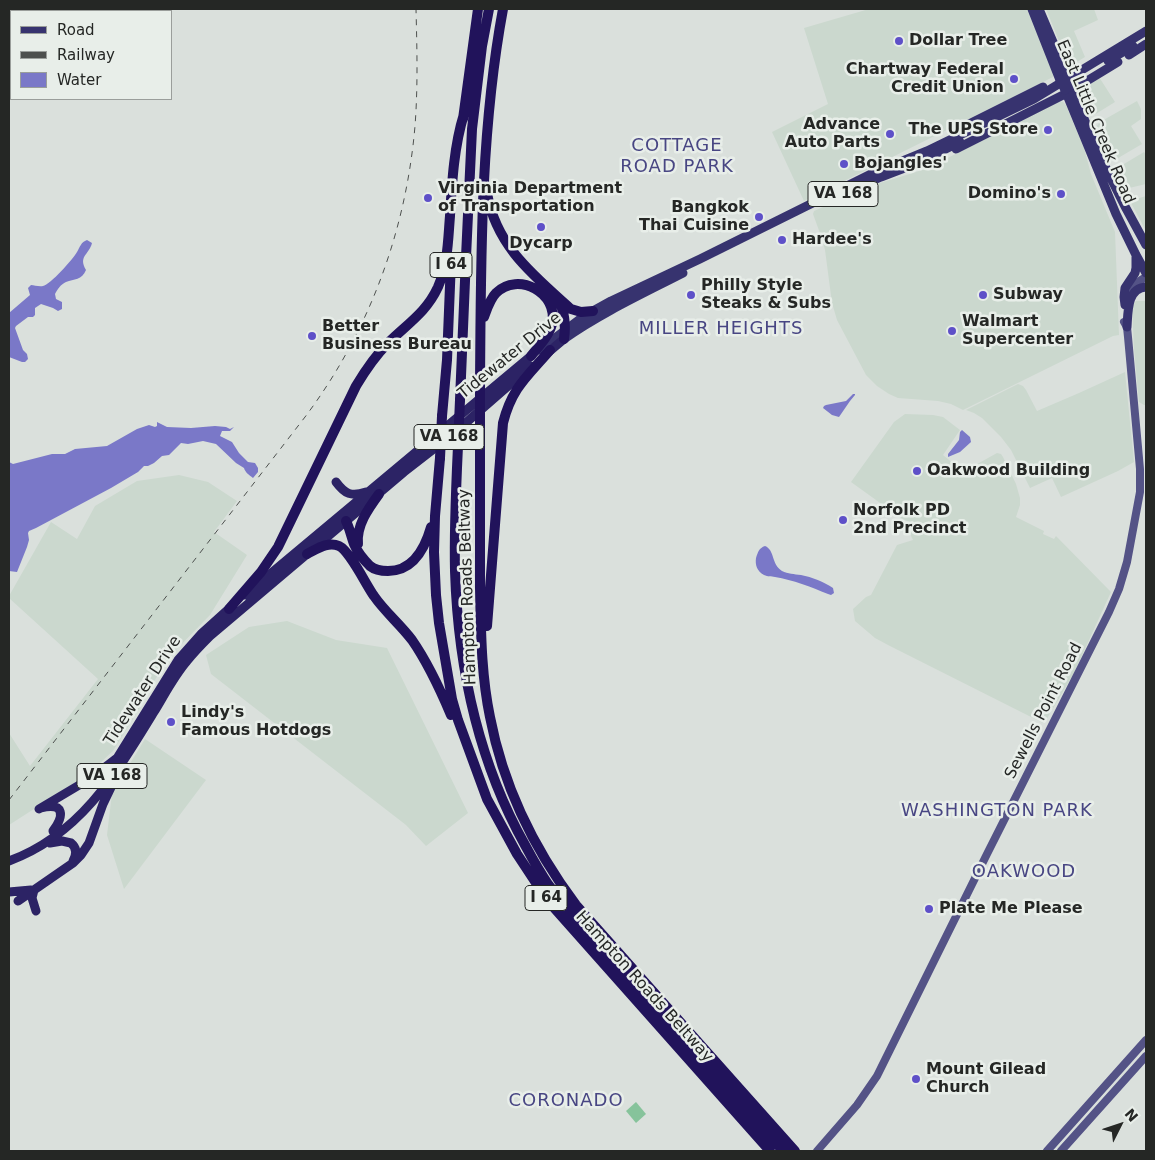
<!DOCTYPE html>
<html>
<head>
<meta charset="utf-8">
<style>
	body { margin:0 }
	#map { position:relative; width:1155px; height:1160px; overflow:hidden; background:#dae0dc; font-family:"DejaVu Sans",sans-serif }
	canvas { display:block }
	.frame { position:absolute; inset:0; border:10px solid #252725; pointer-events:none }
	.legend { position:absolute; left:10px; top:10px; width:162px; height:90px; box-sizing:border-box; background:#e8eee9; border:1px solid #9a9e9b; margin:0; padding:6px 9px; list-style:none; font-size:15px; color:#252725 }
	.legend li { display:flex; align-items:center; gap:10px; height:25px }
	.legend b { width:25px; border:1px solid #9a9e9b }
	.north { position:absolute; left:1095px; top:1100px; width:50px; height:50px; -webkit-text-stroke:4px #e8eee9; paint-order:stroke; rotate:49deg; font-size:14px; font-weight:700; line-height:20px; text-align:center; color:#252725 }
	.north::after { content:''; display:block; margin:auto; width:18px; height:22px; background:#252725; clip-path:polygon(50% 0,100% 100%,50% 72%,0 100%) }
</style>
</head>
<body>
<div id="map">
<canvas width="1155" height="1160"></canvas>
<div class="frame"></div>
<ul class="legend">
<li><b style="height:6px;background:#37336f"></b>Road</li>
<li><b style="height:6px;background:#4d504e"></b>Railway</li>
<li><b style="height:14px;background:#7a78c8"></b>Water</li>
</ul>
<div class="north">N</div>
</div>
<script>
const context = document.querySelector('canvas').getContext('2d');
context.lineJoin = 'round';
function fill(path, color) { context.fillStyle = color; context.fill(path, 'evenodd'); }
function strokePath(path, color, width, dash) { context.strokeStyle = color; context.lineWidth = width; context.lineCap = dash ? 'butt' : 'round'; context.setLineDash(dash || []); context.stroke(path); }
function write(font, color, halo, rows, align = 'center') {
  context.font = font + ' "DejaVu Sans",sans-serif'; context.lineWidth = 5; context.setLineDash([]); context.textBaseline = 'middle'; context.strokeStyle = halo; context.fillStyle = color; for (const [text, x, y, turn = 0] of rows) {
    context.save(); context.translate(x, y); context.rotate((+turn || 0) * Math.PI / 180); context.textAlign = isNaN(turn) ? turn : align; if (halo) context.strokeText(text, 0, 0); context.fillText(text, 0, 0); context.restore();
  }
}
const built = new Path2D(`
	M869,9H1027L1054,74L1053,77L804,201L772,132L828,104L804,28Z
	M1046,9H1094L1098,20L1074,31L1085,57L1072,65L1068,63Z
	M1099,77L1115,102L1094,115L1080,89Z
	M1059,101L1063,102L1066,105L1084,148L1091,174L1115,232L1119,335L1113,336L963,410L951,404L938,401L898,398L889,394L877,386L866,375L837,320L832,303L825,250L821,236L813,214L814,211L870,186L913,173L930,167Z
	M1137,101L1141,109V119L1131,126L1142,144L1113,161H1109L1095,128L1100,122Z
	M1144,152L1146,155V184L1125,189L1114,170Z
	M1146,196V231L1130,201Z
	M1136,301H1146V405H1144L1139,402L1134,349L1132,306Z
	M1125,372L1134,462L1118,471L1061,497L1052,478L1030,488L1011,450L1001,437L982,418L974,413L966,410L1018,384L1023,386L1026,390L1037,411L1079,393Z
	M905,414L933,415L943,417L960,430L943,455L954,464L961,473L997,453L1001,454L1003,457L1016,484L1020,498V505L1016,517L1044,531L1043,534L1054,539L1056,536L1111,592L1074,673L1045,722L1043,723L888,645L875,638L855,621L853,609L866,597L871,595L897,545L913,540L911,536L909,522L901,518L851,482L894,422Z
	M179,475L208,482L237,501L214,532L247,555L210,615L174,652L150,687L148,695L113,751L87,775L9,825V733L30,766L98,679L9,598V596L51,522L77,539L95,506L137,481Z
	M287,621L336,640L387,648L468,813L426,846L406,825L211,674L206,655L249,627Z
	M145,739L206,780L124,889L107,835L112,793Z`);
const green = new Path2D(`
	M636,1102L646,1114L636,1123L626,1111Z`);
const water = new Path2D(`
	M87,240L92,243C89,255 78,256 86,270C82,280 74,279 66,282C61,284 57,290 55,294L56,299L62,302V309L58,311L53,308L41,304L35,308V315L33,317H28L16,326L15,328L23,350L27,354L28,359L25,362H22L9,357V313L30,295L28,288L31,285C34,285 39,287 43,286C50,285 73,259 77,252C80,247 81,242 87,240Z
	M853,394H855V395L850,401L839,417L832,415L823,408L824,406L826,405L846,401Z
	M157,422L167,427L191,428L215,426L226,427L230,429L234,427L230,431H222L220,436L232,442L239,453L248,462L255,463L258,468V472L253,478C249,475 245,472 244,468L236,463L216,444L203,441L188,444L181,443L169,455L162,456L154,463L148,466H144L138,472L111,488L36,528L29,531L28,533L29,540L27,547L17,572L9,571V462L13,464L52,454H65L75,449L107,446L137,429L149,425L155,427L157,426Z
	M962,430L970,437L971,442L960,452L948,457V454L959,440L960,432Z
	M765,546C775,550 771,564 782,571C788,574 794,574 801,575C812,577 824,582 833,588L834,593L831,595L828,594C811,587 793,580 775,577C771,576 768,577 764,575C757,571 755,565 756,558C758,552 759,548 765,546Z`);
const secondary = new Path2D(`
	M1126,298C1128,288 1137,282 1146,277
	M817,1151L857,1105L877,1076L987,854L1109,612L1119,589L1127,562L1140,492V469L1128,337L1127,327L1124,322
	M1047,1151L1146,1040
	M1061,1151L1146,1056`);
const primary = new Path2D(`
	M1032,9L1060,80
	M1039,9L1067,75
	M1129,55L1146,44
	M1108,61L1133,46
	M1071,87C1092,141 1117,194 1146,245
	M1065,90L1116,214L1136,255L1146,273
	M961,128L1043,87
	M956,149L1067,93L1118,62
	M840,195L881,177L915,164L960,142
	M1125,305L1124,297L1125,288L1135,273L1136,268V257
	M1127,327C1128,312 1127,288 1146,287
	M564,339C601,313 642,294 683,273
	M539,350L584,316L611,301L700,259L871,174L927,151L1034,99L1146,31`);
const trunk = new Path2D(`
	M545,355L564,339
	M336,482C345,494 351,497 366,492
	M245,595L531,356
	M114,763L178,660L202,633L233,605
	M41,808C65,802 64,816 53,831
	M39,809L91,778L117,758
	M50,843L62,841L71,843C77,848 77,854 73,861
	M9,861C80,835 116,774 154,712C165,694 174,676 187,661C194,652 202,644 210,636L404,472L453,434L531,366
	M34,890L32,898L36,911
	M9,892L31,890
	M18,901L73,863L81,855L89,843L103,804L114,781`);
const motorway = new Path2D(`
	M463,119L478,9
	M487,193C496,246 533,275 571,309L581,312L593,311
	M558,299C565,312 566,325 564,339
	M484,317C487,309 490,299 496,293C518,271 559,293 552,324C549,336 538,347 531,356
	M480,386C481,260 480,133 503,9
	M460,400L466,257L472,129L482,46L489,9
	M442,416L447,360L451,261
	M480,424C480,479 480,533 480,588C481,631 481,674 490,717C503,785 534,849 576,905L795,1151
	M458,446C456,488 454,529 455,571C458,666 478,761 525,845C532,858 539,871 548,884C558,897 568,910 579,922L783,1151
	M440,458L435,516L434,552L436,595L439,623L452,699L458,720L487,799L517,854L548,901L770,1151
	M346,521C350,529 351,536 354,544C357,551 364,560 370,566C375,570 382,571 388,571C413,571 425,548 431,527
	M358,544C356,526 368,509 379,494
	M307,554C317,549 328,541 339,546C350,551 366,585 374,596C385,612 400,624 412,640C428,663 440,689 451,715
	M229,609L261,572L278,547L356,386C365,371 375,356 388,343C407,324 426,313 438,287C448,264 448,240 450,216C452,182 454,146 464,114
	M487,626L503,423C512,387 528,376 550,350`);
const rail = new Path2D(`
	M9,800L305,417C369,332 406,231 415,126C418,87 417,48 416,9`);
const primaryBridge = new Path2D(`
	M1067,75L1071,87
	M1060,80L1065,90`);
const motorwayBridge = new Path2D(`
	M480,424V386
	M458,446L460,400
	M440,458L442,416`);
const markers = [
	[899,41,5,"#5e50c8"],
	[1014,79,5,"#5e50c8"],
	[1048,130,5,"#5e50c8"],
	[890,134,5,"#5e50c8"],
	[844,164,5,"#5e50c8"],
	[1061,194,5,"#5e50c8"],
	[428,198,5,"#5e50c8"],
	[759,217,5,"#5e50c8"],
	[541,227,5,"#5e50c8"],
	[782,240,5,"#5e50c8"],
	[691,295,5,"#5e50c8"],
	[983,295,5,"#5e50c8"],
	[952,331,5,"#5e50c8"],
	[312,336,5,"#5e50c8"],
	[917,471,5,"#5e50c8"],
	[843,520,5,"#5e50c8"],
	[171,722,5,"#5e50c8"],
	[929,909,5,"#5e50c8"],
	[916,1079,5,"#5e50c8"]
];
const shields = [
	[843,194,70],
	[451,265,42],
	[449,437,70],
	[112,776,70],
	[546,898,42]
];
const shieldNames = [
	["VA 168",843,194],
	["I 64",451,265],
	["VA 168",449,437],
	["VA 168",112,776],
	["I 64",546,898]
];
const poiNames = [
	["Dollar Tree",909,41],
	["Chartway Federal",1004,70,"right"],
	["Credit Union",1004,88,"right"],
	["Advance",880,125,"right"],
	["Auto Parts",880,143,"right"],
	["The UPS Store",1038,130,"right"],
	["Bojangles'",854,164],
	["Virginia Department",438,189],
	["of Transportation",438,207],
	["Domino's",1051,194,"right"],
	["Bangkok",749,208,"right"],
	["Thai Cuisine",749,226,"right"],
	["Hardee's",792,240],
	["Dycarp",541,244,"center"],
	["Philly Style",701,286],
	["Steaks & Subs",701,304],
	["Subway",993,295],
	["Walmart",962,322],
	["Supercenter",962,340],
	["Better",322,327],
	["Business Bureau",322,345],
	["Oakwood Building",927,471],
	["Norfolk PD",853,511],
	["2nd Precinct",853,529],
	["Lindy's",181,713],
	["Famous Hotdogs",181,731],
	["Plate Me Please",939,909],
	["Mount Gilead",926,1070],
	["Church",926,1088]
];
const streetNames = [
	["East Little Creek Road",1095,122,67],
	["Tidewater Drive",510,356,-39],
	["Hampton Roads Beltway",468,587,-92],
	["Tidewater Drive",143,691,-57],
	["Sewells Point Road",1044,711,-63],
	["Hampton Roads Beltway",644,987,48]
];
const neighbourhoodNames = [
	["COTTAGE",677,146],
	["ROAD PARK",677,167],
	["MILLER HEIGHTS",721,329],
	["WASHINGTON PARK",997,811],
	["OAKWOOD",1024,872],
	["CORONADO",566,1101]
];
fill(built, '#cbd8ce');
fill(green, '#86c39b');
fill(water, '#7a78c8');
strokePath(secondary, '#545386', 8);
strokePath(primary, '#37336f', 9);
strokePath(trunk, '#2c2365', 9);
strokePath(motorway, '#21135b', 10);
strokePath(rail, '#4d504e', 1, [6, 6]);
strokePath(primaryBridge, '#37336f', 9);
strokePath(motorwayBridge, '#21135b', 10);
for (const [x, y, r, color] of markers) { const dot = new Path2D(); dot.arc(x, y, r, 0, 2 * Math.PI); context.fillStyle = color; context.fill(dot); strokePath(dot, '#e8eee9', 2); }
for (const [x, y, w] of shields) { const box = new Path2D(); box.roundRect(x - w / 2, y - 12.5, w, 25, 4); context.fillStyle = '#e8eee9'; context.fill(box); strokePath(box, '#252725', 1); }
write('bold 15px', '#252725', null, shieldNames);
write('bold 16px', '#252725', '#e8eee9', poiNames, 'left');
write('16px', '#252725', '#e8eee9', streetNames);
context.letterSpacing = '1px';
write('18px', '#484683', '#e8eee9', neighbourhoodNames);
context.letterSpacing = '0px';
</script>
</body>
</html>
